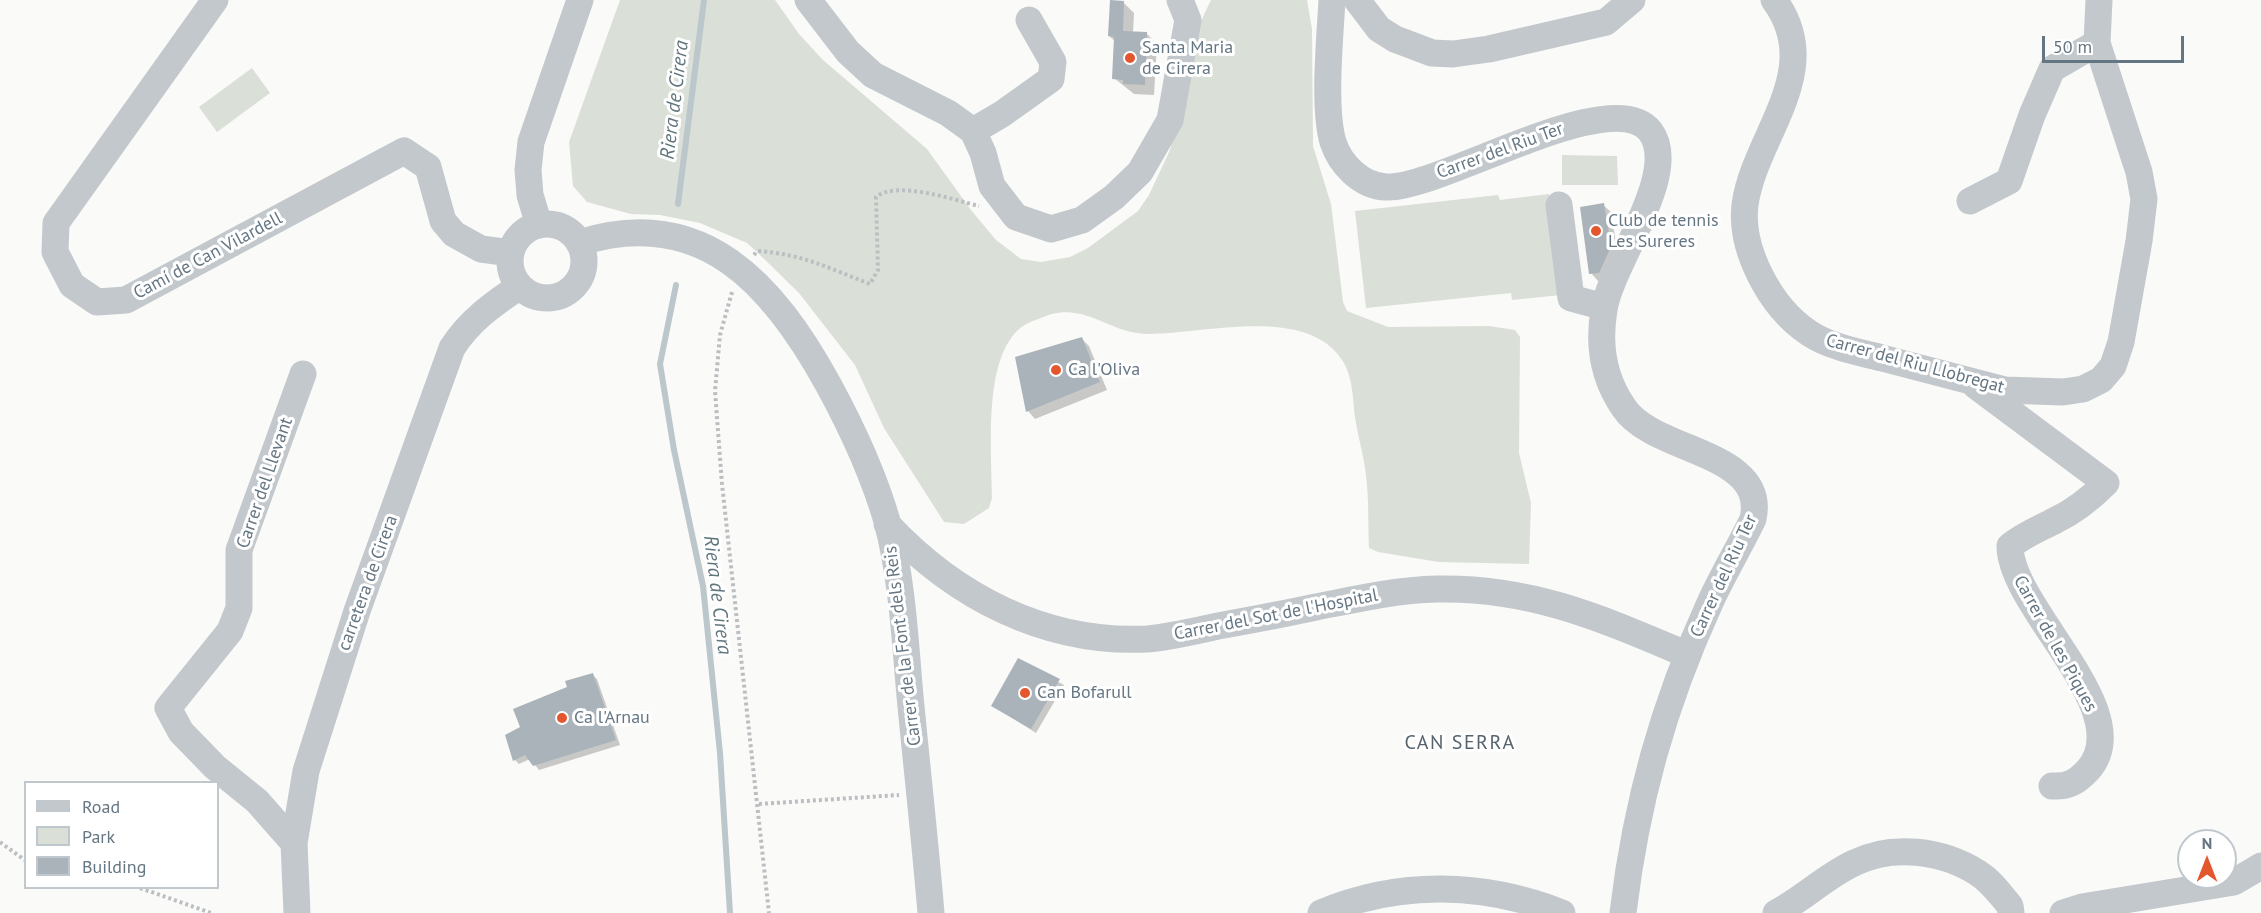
<!DOCTYPE html>
<html>
<head>
<meta charset="utf-8">
<style>
	body { margin:0 }
	#map { position:relative; width:2261px; height:913px; overflow:hidden; background:#fafaf8; font-family:"PT Sans",sans-serif }
	canvas { display:block }
	.legend { position:absolute; left:24px; top:781px; width:195px; height:108px; box-sizing:border-box; background:#fff; border:2px solid #c1c8cd; margin:0; padding:8px 10px; list-style:none; font-size:18px; color:#657683 }
	.legend li { display:flex; align-items:center; gap:12px; height:30px }
	.legend b { width:30px; border:2px solid #c1c8cd }
	.north { position:absolute; left:2177px; top:829px; width:60px; height:60px; box-sizing:border-box; background:#fff; border:2px solid #c1c8cd; border-radius:50%; rotate:0deg; font-size:16px; font-weight:700; line-height:24px; text-align:center; color:#657683 }
	.north::after { content:''; display:block; margin:auto; width:21px; height:27px; background:#e4572e; clip-path:polygon(50% 0,100% 100%,50% 72%,0 100%) }
	.scale { position:absolute; left:2042px; top:36px; width:142px; height:27px; box-sizing:border-box; border:3px solid #657683; border-top:0; padding-left:8px; font-size:18px; line-height:21px; white-space:nowrap; color:#657683; -webkit-text-stroke:4px #fff; paint-order:stroke }
</style>
</head>
<body>
<div id="map">
<canvas width="2261" height="913"></canvas>
<ul class="legend">
<li><b style="height:8px;background:#c3c8cc"></b>Road</li>
<li><b style="height:16px;background:#dadfd7"></b>Park</li>
<li><b style="height:16px;background:#aab3b9"></b>Building</li>
</ul>
<div class="north">N</div>
<div class="scale">50 m</div>
</div>
<script>
const context = document.querySelector('canvas').getContext('2d');
context.lineJoin = 'round';
function fill(path, color) { context.fillStyle = color; context.fill(path, 'evenodd'); }
function strokePath(path, color, width, dash) { context.strokeStyle = color; context.lineWidth = width; context.lineCap = dash ? 'butt' : 'round'; context.setLineDash(dash || []); context.stroke(path); }
function write(font, color, halo, rows, align = 'center') {
  context.font = font + ' "PT Sans",sans-serif'; context.lineWidth = 6; context.setLineDash([]); context.textBaseline = 'middle'; context.strokeStyle = halo; context.fillStyle = color; for (const [text, x, y, turn = 0] of rows) {
    context.save(); context.translate(x, y); context.rotate((+turn || 0) * Math.PI / 180); context.textAlign = isNaN(turn) ? turn : align; if (halo) context.strokeText(text, 0, 0); context.fillText(text, 0, 0); context.restore();
  }
}
const green = new Path2D(`
	M620,0H775L799,34L823,60L927,149L971,210L996,240L1021,259L1041,262L1070,257L1088,248L1138,211L1149,195L1170,150L1201,21L1211,0H1307L1312,29L1313,146L1331,204L1343,302L1347,311L1388,327L1489,326L1515,330L1520,337L1519,453L1531,503L1529,564L1439,562L1378,552L1369,548C1368,524 1369,499 1366,475C1364,456 1358,437 1355,417C1353,400 1353,376 1342,360C1306,305 1204,334 1149,334C1106,334 1085,299 1041,318C1033,321 1024,324 1017,331C983,365 992,452 992,498L989,508L964,524L944,522L884,428L855,365L799,293L757,252L747,243L700,223L660,215L631,214L587,202L573,186L569,142Z
	M252,68L270,93L217,132L199,107Z
	M1562,155L1617,156L1618,185H1562Z
	M1549,194L1561,295L1512,300L1511,293L1366,308L1355,211L1498,195L1500,200Z`);
const shadow = new Path2D(`
	M1124,3L1134,13L1133,33L1147,34L1157,44L1154,95L1134,94L1114,78L1116,42L1109,36Z
	M1603,205L1611,212L1618,255L1607,280L1598,281L1591,273Z
	M1082,339L1089,346L1107,390L1035,419L1028,411Z
	M1018,660L1064,685L1036,733L993,706Z
	M592,675L597,679L620,745L539,770L530,759L519,764L515,760L521,728L569,688Z`);
const stream = new Path2D(`
	M678,204L704,0
	M676,285L660,364L674,450L703,586L720,753L730,913`);
const building = new Path2D(`
	M1110,0L1124,1L1123,31L1147,32L1145,85L1123,84V80L1112,79L1114,37L1108,36Z
	M1604,203L1611,247L1599,273L1589,274L1580,207Z
	M1082,337L1100,382L1026,412L1015,357Z
	M1018,658L1060,679L1031,729L991,706Z
	M593,673L616,740L533,766L525,755L513,761L505,735L520,727L513,709L567,687L565,681Z`);
const path = new Path2D(`
	M754,255L757,251C803,254 828,268 870,284L878,270L876,197C897,180 954,200 979,206
	M732,292L720,335L715,391L722,484L769,913
	M759,804L899,795
	M0,842L26,861
	M140,888L211,913`);
const minor = new Path2D(`
	M215,0L56,223L55,252L72,285L97,302L126,300L404,151L428,167L443,221L454,234L481,249L511,253
	M808,0L848,52L873,75L948,113L973,131L983,153L992,186L1016,217L1051,229L1082,220L1114,197L1140,172L1170,120L1188,20L1180,0
	M1332,0C1330,37 1323,108 1333,142C1340,164 1361,186 1386,187C1439,190 1612,82 1650,131C1682,172 1610,265 1604,310C1598,345 1603,378 1624,408C1654,453 1768,451 1753,519C1739,548 1722,576 1709,605C1663,706 1636,803 1623,913
	M1357,0L1379,29L1395,39L1432,53L1453,54L1489,49L1606,22L1632,0
	M1774,0C1827,71 1754,136 1745,205C1742,230 1749,253 1760,275C1771,297 1788,319 1809,333C1830,347 1858,352 1882,358C1923,369 1964,379 2005,390L2063,392L2083,389L2101,380L2113,366L2121,342L2139,241L2144,199L2139,172L2097,43L2099,0
	M973,131L1002,114L1051,79L1053,62L1029,20
	M1970,201L2009,181L2032,115L2052,69L2097,43
	M1559,205L1571,298L1604,307
	M510 261a37 37 0 1 1 74 0a37 37 0 1 1-74 0Z
	M539,225L530,195L528,170L531,142L580,0
	M579,243C703,203 774,286 828,384C852,428 873,473 887,521C902,578 905,639 910,696C917,769 925,841 931,913
	M1976,386L2106,483C2091,498 2075,511 2056,520C2039,529 2025,534 2010,546C2010,608 2140,712 2088,770C2077,782 2068,787 2052,786
	M887,524C955,597 1046,644 1147,639C1171,637 1195,631 1218,626C1251,620 1284,614 1316,607C1356,599 1396,590 1437,589C1532,587 1603,619 1688,655
	M294,843L257,801L215,767L181,732L168,708L230,631L239,608V550L303,374
	M297,913L294,843L306,771L357,611L452,348C469,321 493,304 520,286
	M1321,913C1399,880 1484,882 1562,913
	M1776,913C1803,899 1826,876 1854,863C1892,844 1942,850 1978,873C1991,881 2000,894 2010,906L2011,913
	M2063,913L2082,907L2234,882L2261,866`);
const markers = [
	[1130,58,6,"#e4572e"],
	[1596,231,6,"#e4572e"],
	[1056,370,6,"#e4572e"],
	[1025,693,6,"#e4572e"],
	[562,718,6,"#e4572e"]
];
const poiNames = [
	["Santa Maria",1142,48],
	["de Cirera",1142,69],
	["Club de tennis",1608,221],
	["Les Sureres",1608,242],
	["Ca l'Oliva",1068,370],
	["Can Bofarull",1037,693],
	["Ca l'Arnau",574,718]
];
const streetNames = [
	["Carrer del Riu Ter",1500,151,-20],
	["Camí de Can Vilardell",208,256,-28],
	["Carrer del Riu Llobregat",1915,364,15],
	["Carrer del Llevant",265,483,-71],
	["Carrer del Riu Ter",1724,576,-65],
	["carretera de Cirera",368,583,-70],
	["Carrer del Sot de l'Hospital",1276,615,-11],
	["Carrer de les Piques",2055,644,61],
	["Carrer de la Font dels Reis",903,646,-97]
];
const waterNames = [
	["Riera de Cirera",675,100,-83],
	["Riera de Cirera",717,595,83]
];
const neighbourhoodNames = [
	["CAN SERRA",1460,743]
];
fill(green, '#dadfd7');
fill(shadow, '#0003');
strokePath(stream, '#bbc7cb', 6);
fill(building, '#aab3b9');
strokePath(path, '#bbbfc2', 4, [3, 3]);
strokePath(minor, '#c3c8cc', 27);
for (const [x, y, r, color] of markers) { const dot = new Path2D(); dot.arc(x, y, r, 0, 2 * Math.PI); context.fillStyle = color; context.fill(dot); strokePath(dot, '#fff', 2); }
write('18px', '#657683', '#fff', poiNames, 'left');
write('18px', '#657683', '#fff', streetNames);
write('italic 20px', '#60757c', '#fff', waterNames);
context.letterSpacing = '1.5px';
write('20px', '#57646e', '#fff', neighbourhoodNames);
context.letterSpacing = '0px';
</script>
</body>
</html>
